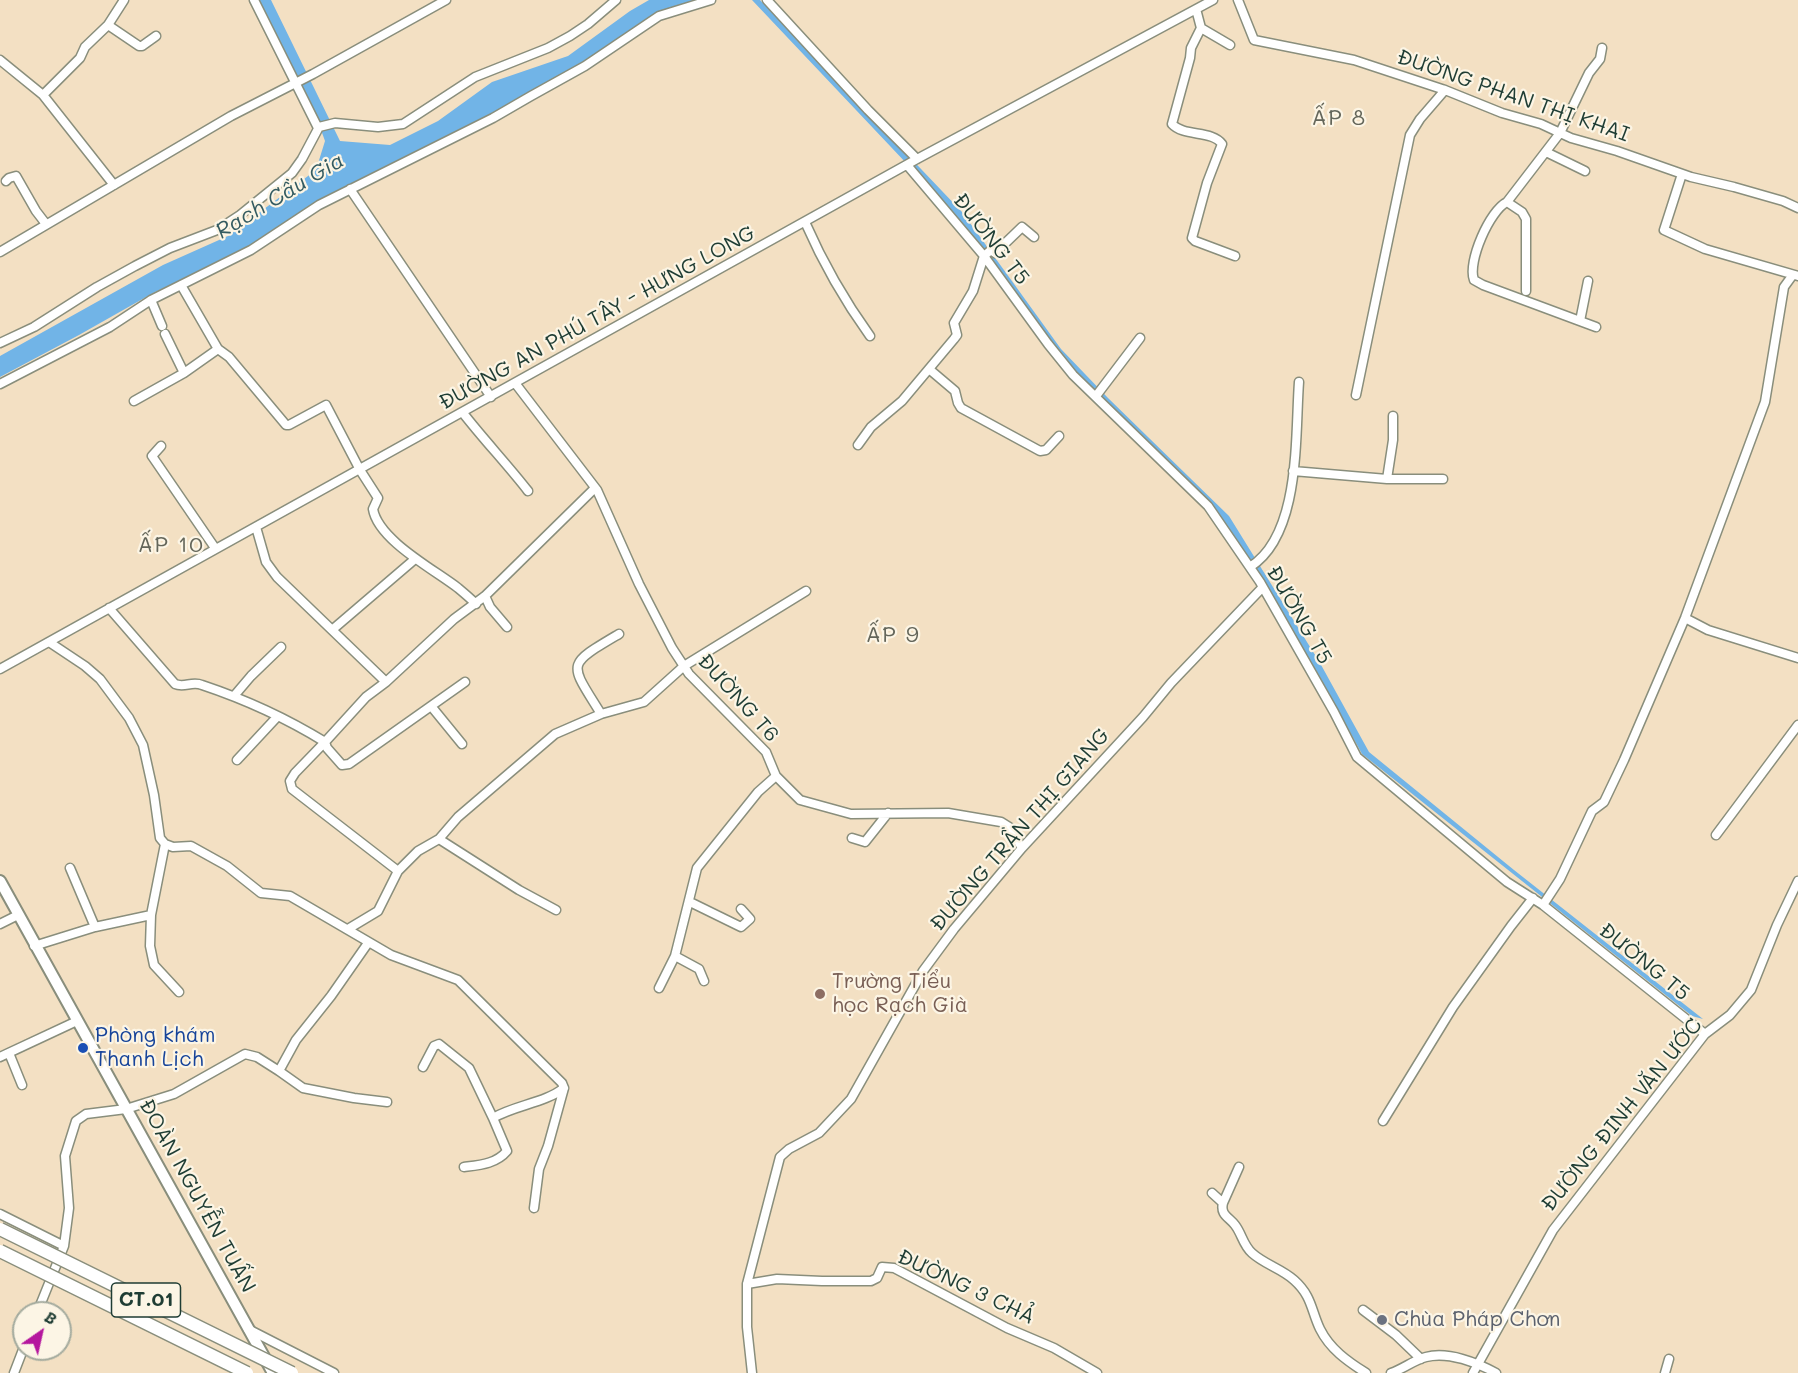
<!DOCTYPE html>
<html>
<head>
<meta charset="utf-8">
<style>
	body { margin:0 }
	#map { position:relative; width:1798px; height:1373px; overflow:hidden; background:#f3e0c3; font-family:Mali,sans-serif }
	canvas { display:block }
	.north { position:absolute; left:12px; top:1301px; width:60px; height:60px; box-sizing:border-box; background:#fcf5e5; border:2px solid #a4ab9e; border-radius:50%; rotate:34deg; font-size:16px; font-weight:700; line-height:24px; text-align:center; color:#1f3d34 }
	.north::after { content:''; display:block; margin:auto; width:21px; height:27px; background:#b5179e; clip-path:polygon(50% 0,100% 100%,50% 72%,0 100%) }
</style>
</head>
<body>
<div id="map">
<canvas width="1798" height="1373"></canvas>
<div class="north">B</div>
</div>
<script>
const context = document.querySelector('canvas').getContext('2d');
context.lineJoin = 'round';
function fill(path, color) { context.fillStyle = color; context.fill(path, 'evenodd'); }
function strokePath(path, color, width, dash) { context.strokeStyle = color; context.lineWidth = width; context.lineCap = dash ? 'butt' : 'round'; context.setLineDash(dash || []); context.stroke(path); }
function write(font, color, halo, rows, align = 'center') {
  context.font = font + ' Mali,sans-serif'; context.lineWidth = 4.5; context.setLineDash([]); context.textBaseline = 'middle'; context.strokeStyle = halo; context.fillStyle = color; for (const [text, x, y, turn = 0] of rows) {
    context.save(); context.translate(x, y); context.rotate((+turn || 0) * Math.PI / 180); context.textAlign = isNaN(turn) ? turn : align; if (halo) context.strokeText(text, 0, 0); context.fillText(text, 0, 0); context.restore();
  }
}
const water = new Path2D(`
	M259,0H271L340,141L390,145L438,121L492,82L568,56L630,11L649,0H701L653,16L573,70L529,95L307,208L251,245L214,265L155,292L79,335L0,377V356L163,265L228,236L316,170L325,141L312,105Z
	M752,0H760L962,212L1061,349L1108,398L1229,516L1320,663L1369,752L1514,870L1703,1019L1692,1016L1362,754L1321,679L1275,601L1225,523L1206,500L1072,368L925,183Z`);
const minor = new Path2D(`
	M254,0L318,128
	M767,0L868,110L917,159
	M1238,0L1254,40L1354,60L1445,90L1502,113L1541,124L1571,138L1617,151L1691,177L1734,187L1783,201L1798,208
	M1196,9L1201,28L1230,45
	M108,25L139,46H142L156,36
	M1201,28L1191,48L1190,58L1172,124C1184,137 1212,130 1222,144L1207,183L1192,238L1195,241L1235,256
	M0,60L43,95L114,185
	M43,95L80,58L85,47L108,25L124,0
	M1546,152L1585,171
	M907,165L984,256L1048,344L1073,375L1208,506L1260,582L1334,712L1357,757L1507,882L1543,905L1705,1034
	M1682,174L1664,230L1705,249L1798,276
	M6,181L9,178L16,176L36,211L46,224
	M350,189L491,397
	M1507,202L1522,212L1526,219V291
	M805,222C823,263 844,300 870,336
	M0,252L231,116L313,74L446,0
	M181,285L218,349
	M151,300L162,326
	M1580,321L1588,281
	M1596,327L1483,285L1474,280C1467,262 1490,210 1507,202L1560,133L1589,73L1600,59L1602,48
	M165,334L184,373
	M0,343L34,327L97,287L135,266L170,248L217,230L240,215L292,173L302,159L319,127L335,123L378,127L403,124L475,77L548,48L570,36L588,24L616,0
	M929,369L955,391L958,403L961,408L1040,451L1046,450L1059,436
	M515,383L597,490L639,584L672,648L689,674L766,752L776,776L800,800L851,814L948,813L1001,822L1009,827L1022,848
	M0,384L110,327L151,300L251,250L319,205L493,118L531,96L585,66L659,16L711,0
	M1356,395L1410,135L1420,119L1445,90
	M1096,396L1140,338
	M134,401L184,373L218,349L229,357L286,425H289L326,405L360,470L378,498L373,509C378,540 435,570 458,588C464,593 470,598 476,604
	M463,413C484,440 507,464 528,491
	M858,445L871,427L902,401L954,339L957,335L954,323L973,291L984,256L991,250L995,253L1022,227L1034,237
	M161,446L152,456L215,548
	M1293,471L1387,479H1443
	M1387,479L1393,440V416
	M256,527L266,562L277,577L386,682
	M1250,567C1301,535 1295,436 1299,382
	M485,596L490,607L507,627
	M109,608L175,684C184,688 192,681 202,685C244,699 286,718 325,742L366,697L386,682L454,619L485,596L595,488
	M1685,618L1708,630L1798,658
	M332,630L415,559
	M49,642L85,666L100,679L129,718L143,745L154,795L160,838L165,844L173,847L191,846L227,866L261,893L290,896L391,955L458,980L562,1083L564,1088L548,1146L539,1169L534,1208
	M0,669L917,159L1213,0
	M234,696L251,676L281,647
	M431,706L462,744
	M601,714C569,662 565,666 619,634
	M237,760L277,717
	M1716,835L1798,725
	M852,838L865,842L888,813
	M439,839L519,890L556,910
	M70,868L95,927
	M398,871L418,851L439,839L458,817L555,734L601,714L644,702L684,666L806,591
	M690,902L741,927L750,919L741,909
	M1543,905L1560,879L1592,811L1604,802L1624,760L1685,618L1765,402L1784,287L1792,276
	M151,915L150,946L154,965L179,992
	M0,924L18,915
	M348,929L378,911L398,871L292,789L290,781L295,773L325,742L327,748L342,765L349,764L465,682
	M368,943L331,996L296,1040L279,1071L303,1088L354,1098L387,1102
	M34,946L95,927L151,915L165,844
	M675,956L699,969L704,981
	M659,988L675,956L697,868L758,792L776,776
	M9,1053L22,1085
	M0,1057L77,1021
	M423,1067L434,1046L439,1044L469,1068L493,1118
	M1383,1121L1453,1007L1511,926L1533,898
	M464,1167C480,1165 496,1164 507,1151L493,1118C515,1105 545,1103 564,1088
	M1212,1193L1223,1203C1220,1215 1229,1217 1235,1225C1242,1234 1243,1245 1252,1253C1264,1264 1282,1269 1294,1280C1312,1296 1311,1310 1320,1329C1330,1349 1347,1361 1366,1373
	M1223,1203L1239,1167
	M0,1214L64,1246
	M747,1284L777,1279L822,1281H871L877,1278L882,1267L894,1268L1007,1328L1054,1348L1097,1373
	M1363,1310L1396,1335L1421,1359
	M37,1313L64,1246L69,1208L65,1156L76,1121L86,1114L126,1109L174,1094L245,1054L257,1057L279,1071
	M248,1329L334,1373
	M14,1373L24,1347
	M752,1373L747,1327V1284L780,1157L789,1149L819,1133L851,1099L923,971L954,929L1022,848L1143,717L1171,683L1262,588
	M1391,1373C1403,1369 1414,1360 1426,1357C1448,1351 1478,1363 1496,1373
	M1473,1373L1553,1230L1705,1034L1730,1015L1751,990L1777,925L1798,881
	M1665,1373L1669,1359`);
const major = new Path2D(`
	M0,881L273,1373`);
const highwayBridge = new Path2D(`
	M0,1229L292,1373
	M0,1251L247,1373`);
const markers = [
	[820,994,6,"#8d6e63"],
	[83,1048,6,"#1a4fb4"],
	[1382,1320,6,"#6b7280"]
];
const shields = [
	[146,1300,69]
];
const shieldNames = [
	["CT.01",146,1300]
];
const streetNames = [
	["ĐƯỜNG PHAN THỊ KHAI",1513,96,19],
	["ĐƯỜNG T5",991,239,52],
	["ĐƯỜNG AN PHÚ TÂY - HƯNG LONG",597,318,-29],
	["ĐƯỜNG T5",1299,615,60],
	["ĐƯỜNG T6",738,698,48],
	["ĐƯỜNG TRẦN THỊ GIANG",1020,830,-49],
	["ĐƯỜNG T5",1644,962,39],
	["ĐƯỜNG ĐINH VĂN ƯỚC",1622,1115,-51],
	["ĐOÀN NGUYỄN TUẤN",197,1196,61],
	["ĐƯỜNG 3 CHẢ",966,1287,25]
];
const educationNames = [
	["Trường Tiểu",832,982],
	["học Rạch Già",832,1006]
];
const transitNames = [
	["Phòng khám",95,1036],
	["Thanh Lịch",95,1060]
];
const worshipNames = [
	["Chùa Pháp Chơn",1394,1320]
];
const neighbourhoodNames = [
	["ẤP 8",1339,118],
	["ẤP 10",171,545],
	["ẤP 9",893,635]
];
const waterNames = [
	["Rạch Cầu Gia",280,196,-31]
];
fill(water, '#71b4e7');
strokePath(minor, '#898e7c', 11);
strokePath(major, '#898e7c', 14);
strokePath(minor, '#fff', 8);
strokePath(major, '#fff', 10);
strokePath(highwayBridge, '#898e7c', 15, []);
strokePath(highwayBridge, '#fff', 12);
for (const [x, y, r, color] of markers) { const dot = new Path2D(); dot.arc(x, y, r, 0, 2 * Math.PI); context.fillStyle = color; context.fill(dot); strokePath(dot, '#fcf5e5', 2); }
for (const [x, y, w] of shields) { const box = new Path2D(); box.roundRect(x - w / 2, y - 17, w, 34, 4.5); context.fillStyle = '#fcf5e5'; context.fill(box); strokePath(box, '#1f3d34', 1.5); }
write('bold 20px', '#1f3d34', null, shieldNames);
write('21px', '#1f3d34', '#fcf5e5', streetNames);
write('21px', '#785e54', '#fcf5e5', educationNames, 'left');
write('21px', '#164399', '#fcf5e5', transitNames, 'left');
write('21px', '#5b616d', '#fcf5e5', worshipNames, 'left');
context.letterSpacing = '1.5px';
write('22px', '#64665a', '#fcf5e5', neighbourhoodNames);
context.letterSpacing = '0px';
write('italic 22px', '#345b61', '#fcf5e5', waterNames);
</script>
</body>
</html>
